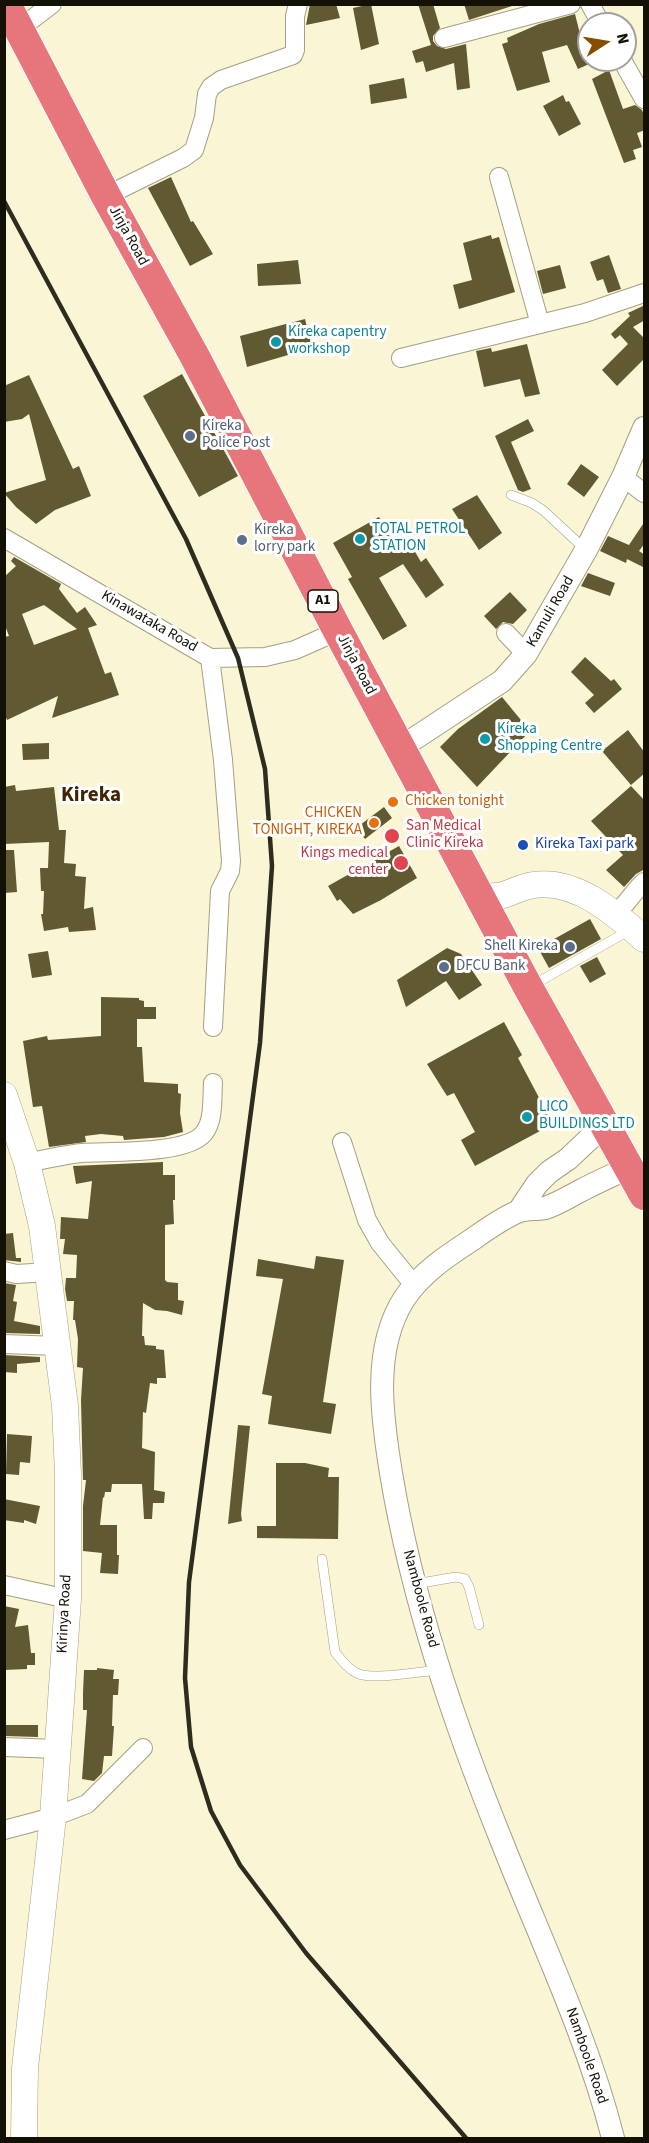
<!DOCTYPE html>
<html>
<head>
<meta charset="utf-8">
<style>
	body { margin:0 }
	#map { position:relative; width:649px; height:2143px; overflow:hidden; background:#faf5d5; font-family:"Source Sans 3",sans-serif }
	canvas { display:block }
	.frame { position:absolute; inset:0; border:6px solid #131106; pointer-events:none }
	.north { position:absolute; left:577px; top:12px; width:60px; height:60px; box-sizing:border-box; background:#fff; border:2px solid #a1a09b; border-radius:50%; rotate:78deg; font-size:16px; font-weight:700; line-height:24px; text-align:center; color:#131106 }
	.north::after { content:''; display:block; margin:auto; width:21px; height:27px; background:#864d00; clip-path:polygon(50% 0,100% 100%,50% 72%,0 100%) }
</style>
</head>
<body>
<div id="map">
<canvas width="649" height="2143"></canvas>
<div class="frame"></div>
<div class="north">N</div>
</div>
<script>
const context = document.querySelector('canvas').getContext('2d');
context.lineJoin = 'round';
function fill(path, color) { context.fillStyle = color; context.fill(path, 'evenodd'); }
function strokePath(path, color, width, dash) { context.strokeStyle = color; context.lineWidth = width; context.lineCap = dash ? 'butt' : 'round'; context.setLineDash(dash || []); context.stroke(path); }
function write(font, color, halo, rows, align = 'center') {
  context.font = font + ' "Source Sans 3",sans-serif'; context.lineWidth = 6; context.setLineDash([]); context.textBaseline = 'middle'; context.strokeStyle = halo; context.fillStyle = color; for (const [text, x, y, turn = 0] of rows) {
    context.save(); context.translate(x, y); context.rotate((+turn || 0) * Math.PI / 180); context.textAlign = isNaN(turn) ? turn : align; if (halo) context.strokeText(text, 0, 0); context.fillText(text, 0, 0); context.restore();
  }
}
const building = new Path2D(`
	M310,4H336L340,18L306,25Z
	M371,4L379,44L361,50L353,8Z
	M418,4H433L440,28L433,36V41L437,46L446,49L466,44L470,88L457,90L454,63L426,72L423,61L416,63L412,51L431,45Z
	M464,4H512V6L469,20Z
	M575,14L582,42L589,39V64L578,69L567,45L542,52L550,82L517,91L502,44L508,42L507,38L539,24Z
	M609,70L623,109L635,105L642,110L645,118V130L637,133L642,147L633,150L636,159L624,163L592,79Z
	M404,78L407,98L371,104L369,85Z
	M563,95L566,102L569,101L581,124L559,136L543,106Z
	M171,177L191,222L193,221L213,254L190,266L148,188Z
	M491,235L492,239L499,237L515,292L459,309L453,285L472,280L463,243Z
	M609,255L621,289L608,293L603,279L597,281L590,262Z
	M298,260L301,284L258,286L257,264Z
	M560,265L566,288L543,294L537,271Z
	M645,305V320L633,327L645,339V358L617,386L602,370L628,344L620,335L615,339L611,334L630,316L628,313Z
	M305,319L312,348L247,367L240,336Z
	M527,344L540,394L525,397L520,379L484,387L476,351L491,348L492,352Z
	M182,374L238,476L199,497L143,396Z
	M29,375L73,469L79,466L91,496L55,510L36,524L16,507L4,493L46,480L29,414L22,419L4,422V386Z
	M528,419L534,431L511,442L531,489L523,492L518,490L495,436Z
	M581,464L599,477L584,497L567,484Z
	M477,495L502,533L479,550L452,509Z
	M379,517L397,550L410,543L421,562L426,558L444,585L426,598L403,564L379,578L407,626L383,640L348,579L352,577L333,543Z
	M645,521V543L639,551L645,555V568L627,559L626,563L600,551L608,536L629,545Z
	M14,557L61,584L59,589L77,613L85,607L97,625L88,628L105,674L111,672L119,695L52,718L58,696L7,720L4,713V637L9,636L4,623V577L16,566L11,561ZM44,605L77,629L34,645L22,614Z
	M588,573L615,583L610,596L581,586Z
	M510,592L527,610L513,624L503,622L496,629L484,616Z
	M585,657L611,681L614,679L622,689L594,713L585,703L594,695L571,672Z
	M502,697L530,731L477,787L440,747L458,729Z
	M628,730L645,753V773L631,785L602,751Z
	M49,743V759L23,760L22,744Z
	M15,785L16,791L54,787L59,830H66L64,863L76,864L75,876L86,877L84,909L93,907L96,930L69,932L68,927L44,931L41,914H43L44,891H41L40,868H48L49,842L4,844V787Z
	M631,786L645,801V869L636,874L624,887L606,870L623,855L591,821Z
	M384,807L392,818L365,839L356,828Z
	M399,846L417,878L381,900L353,914L340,899L337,901L328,886Z
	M4,850H14L17,892L4,893Z
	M590,919L601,939L549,968L538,948Z
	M447,948L461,954L482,985L459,1000L446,981L406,1007L397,980Z
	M48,951L52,975L32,978L28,954Z
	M597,957L606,974L590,983L580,966Z
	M101,997L139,998V1000L144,1001V1007H156V1019H137V1047H142L144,1082L178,1084V1093L181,1094L180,1113L183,1132L164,1137L124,1140L123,1136L101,1134L85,1136L86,1142L49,1147L42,1106L33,1107L23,1041L47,1036L48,1040L101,1036Z
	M504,1022L522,1055L518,1058L553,1124L475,1166L461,1140L475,1132L454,1093L447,1096L427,1064Z
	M163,1162V1175H175V1200H173L174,1224L165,1225V1280L167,1282L178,1283V1300L184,1301L182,1315L167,1311L155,1310L143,1303L142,1336H144L145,1345L156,1346V1349L164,1350L166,1378H157V1384L150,1383L146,1413L143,1412L142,1448L155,1452L154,1490L165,1492L164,1503H153L152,1519H144L142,1484H112L111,1492H105L104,1498L103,1497L100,1525H117V1555H119L118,1574L100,1573L102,1553L83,1551V1506L86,1480H83L82,1443L81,1400L83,1368L77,1367L78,1339L75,1320H73L74,1301H67L65,1289L66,1278H76L77,1255L63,1254L65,1239H60L61,1217L88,1219L92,1181L76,1184L73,1166Z
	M13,1233L16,1258H21V1262L4,1260V1234Z
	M316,1256L344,1260L323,1402L336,1404L331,1434L268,1424L272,1396L262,1394L283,1279L256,1276L258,1259L314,1269Z
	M4,1283L16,1285L13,1301L17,1302L14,1321L40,1326V1334L4,1333Z
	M4,1355L40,1357V1362L17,1364V1373L4,1372Z
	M238,1425L250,1426L241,1514L242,1521L228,1524Z
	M7,1434L32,1436L30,1463L20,1462L19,1475L6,1474Z
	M276,1463H305L329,1468L328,1477H339L338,1539L257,1538V1526H276Z
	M4,1499L40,1506L36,1524L24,1520V1523L4,1520Z
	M4,1606L19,1609L15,1627L28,1625L31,1653H35V1665H27V1669L4,1670Z
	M97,1668L114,1670L113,1679H119L118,1695H113L112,1726H114L112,1756H104L102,1773L94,1781L82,1779L87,1710H83V1693L84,1670H97Z
	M4,1725H38V1737L4,1736Z`);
const service = new Path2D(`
	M511,495L532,503L544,511L586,550
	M533,985L630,930
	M322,1559L335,1652C341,1660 350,1671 359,1674C376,1680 421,1671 440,1670
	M415,1584L456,1577L465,1579L469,1587L479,1625`);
const minor = new Path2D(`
	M590,4L601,24
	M19,29L52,4
	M444,38L571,4
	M622,60L644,99
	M499,177L540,324
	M106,196L183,158L194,150L204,118L207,94L211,87L221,80L293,55L295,50V16L298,4
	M401,358L585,313L644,293
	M623,477L644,493
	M4,538L210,658L265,657L295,650L338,631
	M506,633L526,654
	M210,658L223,760L231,861L230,871L220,891L213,1027
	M616,913C627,904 633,892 644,882
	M342,1142L367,1220L380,1243L414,1285
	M27,1163C45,1159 63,1155 82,1153C110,1151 187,1155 204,1133C214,1121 212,1098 213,1083
	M4,1271L16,1274L50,1272
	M4,1344L58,1346
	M4,1585L68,1599
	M4,1747L57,1749
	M4,1830L53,1817L87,1804L143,1748`);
const tertiary = new Path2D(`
	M400,748L502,681L526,654L586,550L623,477L644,428
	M519,1211L537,1184L549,1172L568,1159L604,1125
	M613,2138C587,2036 541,1941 502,1842C454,1723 412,1600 391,1473C382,1418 372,1349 404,1299C421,1273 447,1256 473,1239C487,1229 501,1219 517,1212C526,1208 536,1210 545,1208C558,1204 570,1196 582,1190C597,1182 613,1175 628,1168`);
const secondary = new Path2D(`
	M479,896C487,896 495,897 503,895C513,892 523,886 534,885C576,879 615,913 644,939
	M4,1095L27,1163L42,1226L65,1406L68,1474V1599L53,1817L25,2068L24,2138`);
const trunk = new Path2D(`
	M6,4L106,196L194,355L338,631L528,987L644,1195`);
const rail = new Path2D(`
	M4,201L186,539L238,658L265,769L272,866L260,1043L189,1582L185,1678L191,1747L211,1811L240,1865L306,1953L466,2138`);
const markers = [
	[276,342,6,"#0f9aa8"],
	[190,436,6,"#5c6f8a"],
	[360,539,6,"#0f9aa8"],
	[242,540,6,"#5c6f8a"],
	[485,739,6,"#0f9aa8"],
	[393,802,6,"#e8710a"],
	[374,823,6,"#e8710a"],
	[392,836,8,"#e0444e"],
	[523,845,6,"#1a4fb4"],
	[401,863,8,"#e0444e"],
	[570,947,6,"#5c6f8a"],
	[444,967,6,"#5c6f8a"],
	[527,1117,6,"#0f9aa8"]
];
const shields = [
	[323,601,30]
];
const shieldNames = [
	["A1",323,601]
];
const streetNames = [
	["Jinja Road",128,236,61],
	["Kamuli Road",551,612,-60],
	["Kinawataka Road",149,622,30],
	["Jinja Road",356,665,62],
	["Namboole Road",420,1599,75],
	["Kirinya Road",65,1614,-87],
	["Namboole Road",586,2056,71]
];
const cultureNames = [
	["Kireka capentry",288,333],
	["workshop",288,350],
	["TOTAL PETROL",372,530],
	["STATION",372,547],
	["Kireka",497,730],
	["Shopping Centre",497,747],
	["LICO",539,1108],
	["BUILDINGS LTD",539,1125]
];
const serviceNames = [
	["Kireka",202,427],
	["Police Post",202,444],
	["Kireka",254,531],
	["lorry park",254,548],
	["Shell Kireka",558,947,"right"],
	["DFCU Bank",456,967]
];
const foodNames = [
	["Chicken tonight",405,802],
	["CHICKEN",362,814,"right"],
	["TONIGHT, KIREKA",362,831,"right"]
];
const healthNames = [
	["San Medical",406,827],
	["Clinic Kireka",406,844],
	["Kings medical",388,854,"right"],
	["center",388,871,"right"]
];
const transitNames = [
	["Kireka Taxi park",535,845]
];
const districtNames = [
	["Kireka",91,796]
];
fill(building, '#605932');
strokePath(service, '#a49f81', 10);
strokePath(minor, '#a49f81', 20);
strokePath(tertiary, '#a49f81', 24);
strokePath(secondary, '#a49f81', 27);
strokePath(trunk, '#fff', 32);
strokePath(service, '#fff', 9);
strokePath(minor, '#fff', 18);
strokePath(tertiary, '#fff', 22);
strokePath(secondary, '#fff', 26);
strokePath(trunk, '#e7767c', 30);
strokePath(rail, '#2e2c1e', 4.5);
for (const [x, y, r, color] of markers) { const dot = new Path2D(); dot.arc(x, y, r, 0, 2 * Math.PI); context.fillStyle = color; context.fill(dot); strokePath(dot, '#fff', 2); }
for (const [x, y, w] of shields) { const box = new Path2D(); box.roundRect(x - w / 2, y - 11, w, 22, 4.5); context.fillStyle = '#fff'; context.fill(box); strokePath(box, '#131106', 1.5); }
write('bold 14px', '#131106', null, shieldNames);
write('15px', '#131106', '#fff', streetNames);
write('15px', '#0d838f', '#fff', cultureNames, 'left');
write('15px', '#4e5e75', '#fff', serviceNames, 'left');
write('15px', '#c56008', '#fff', foodNames, 'left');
write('15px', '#be3a42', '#fff', healthNames, 'left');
write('15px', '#164399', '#fff', transitNames, 'left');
write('bold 21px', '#402406', '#fff', districtNames);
</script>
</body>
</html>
